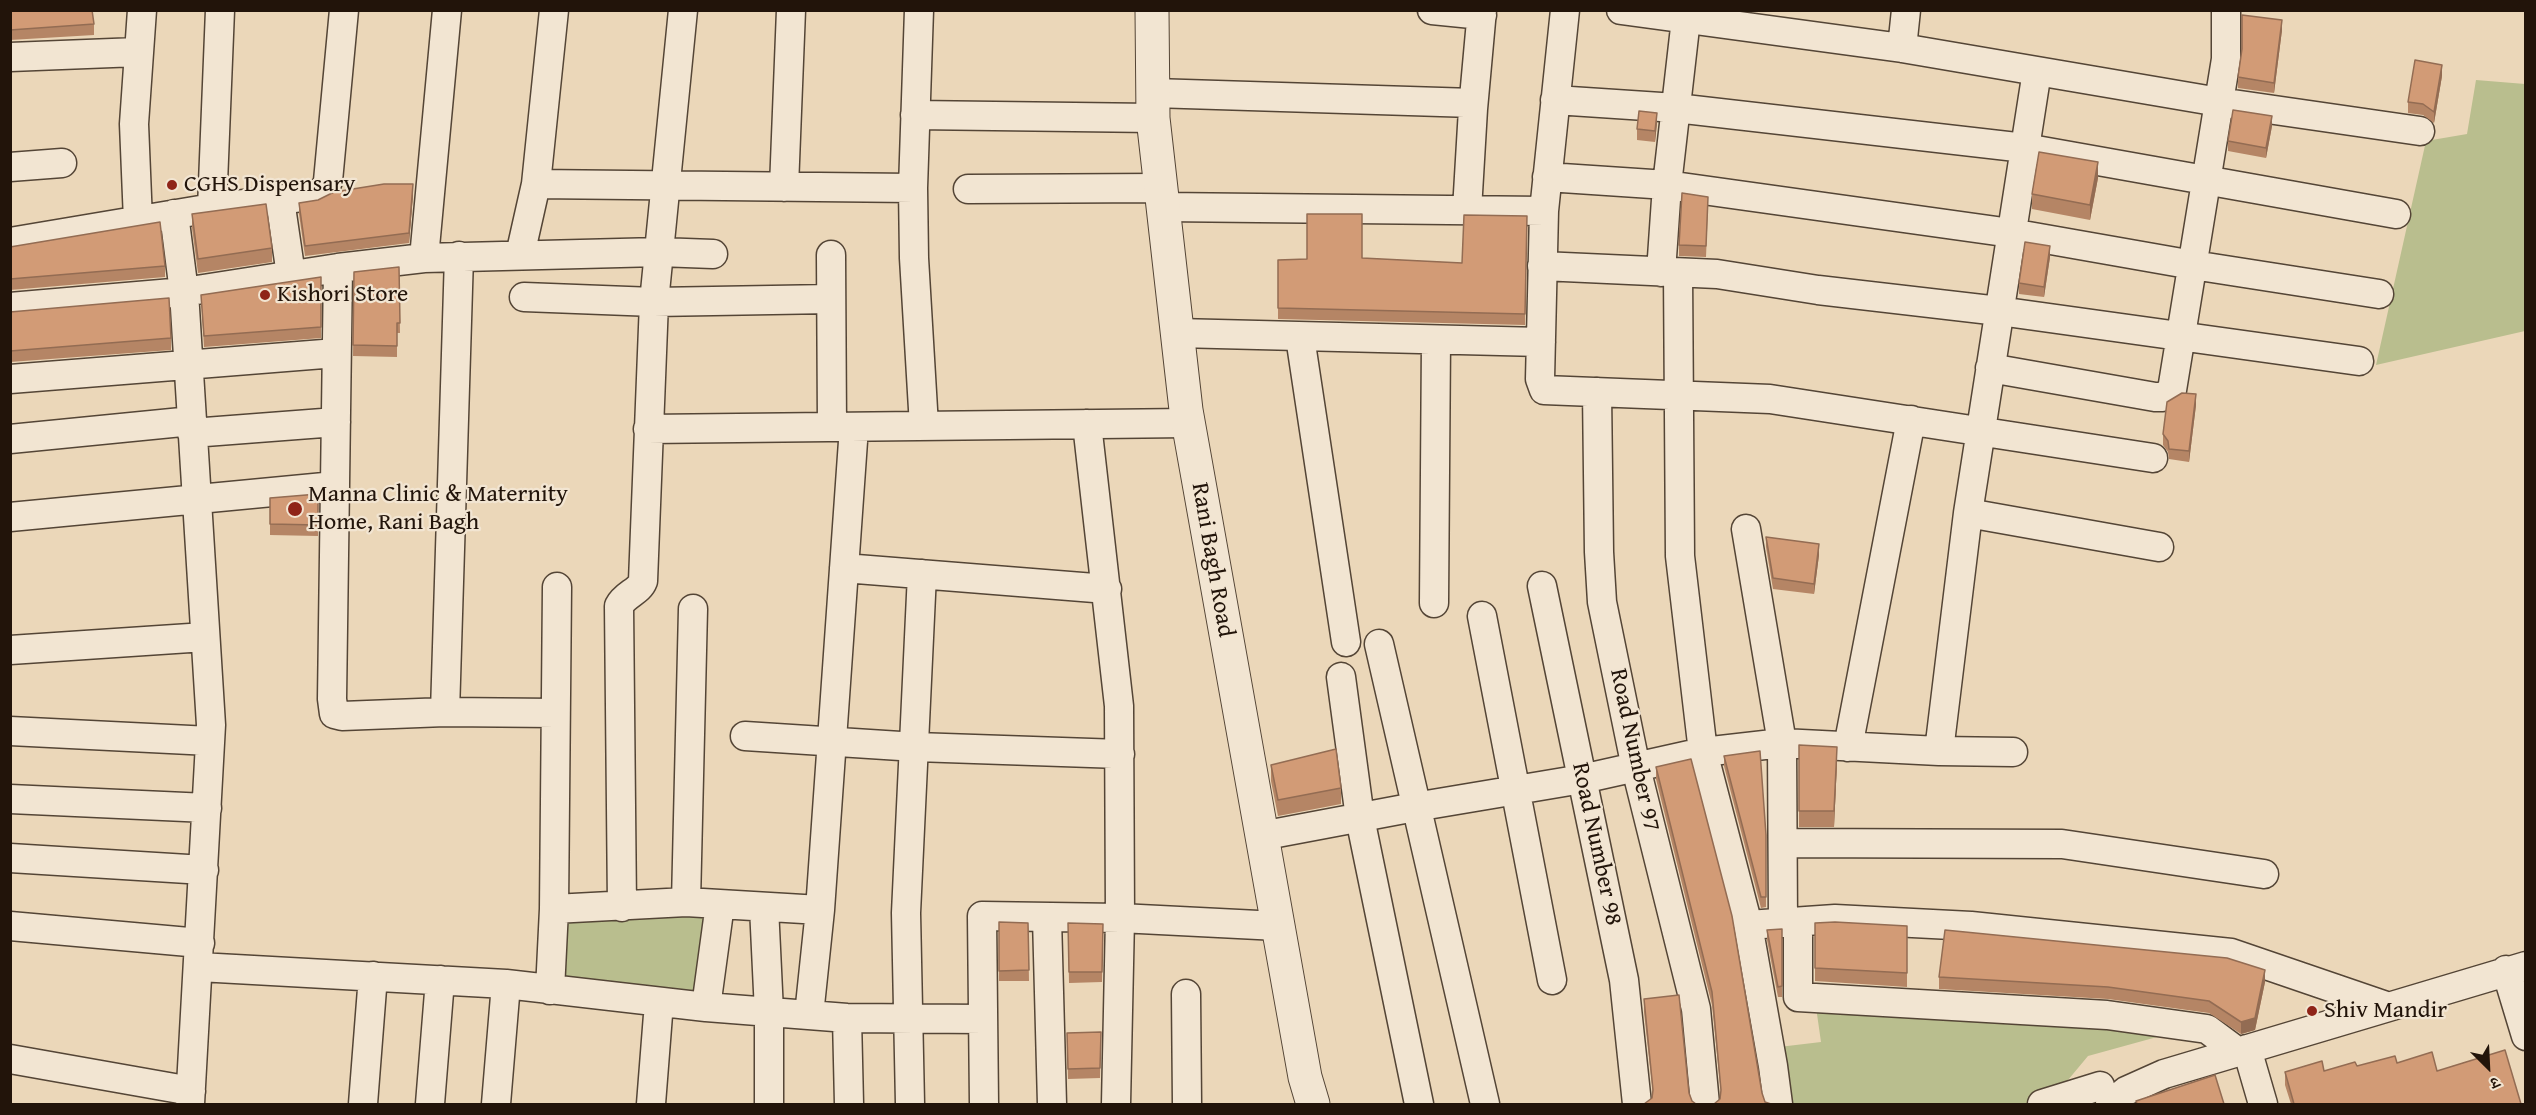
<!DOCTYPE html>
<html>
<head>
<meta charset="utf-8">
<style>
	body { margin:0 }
	#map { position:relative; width:2536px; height:1115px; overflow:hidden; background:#ebd7b9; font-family:"Gentium Book Plus","Noto Serif Devanagari",serif }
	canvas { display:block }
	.frame { position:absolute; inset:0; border:12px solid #22140a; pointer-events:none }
	.north { position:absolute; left:2458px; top:1037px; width:60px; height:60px; -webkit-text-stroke:4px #f2e5d2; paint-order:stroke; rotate:156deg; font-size:16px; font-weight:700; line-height:24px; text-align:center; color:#22140a }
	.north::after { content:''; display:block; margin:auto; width:21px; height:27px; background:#22140a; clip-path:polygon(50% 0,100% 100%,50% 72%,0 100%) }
</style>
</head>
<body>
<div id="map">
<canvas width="2536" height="1115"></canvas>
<div class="frame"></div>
<div class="north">उ</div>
</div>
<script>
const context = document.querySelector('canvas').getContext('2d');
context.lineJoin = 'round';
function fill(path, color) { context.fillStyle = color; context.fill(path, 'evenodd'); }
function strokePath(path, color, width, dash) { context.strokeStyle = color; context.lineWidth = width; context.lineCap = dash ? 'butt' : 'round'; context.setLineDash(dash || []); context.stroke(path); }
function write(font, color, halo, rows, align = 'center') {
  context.font = font + ' "Gentium Book Plus",serif'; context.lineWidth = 4.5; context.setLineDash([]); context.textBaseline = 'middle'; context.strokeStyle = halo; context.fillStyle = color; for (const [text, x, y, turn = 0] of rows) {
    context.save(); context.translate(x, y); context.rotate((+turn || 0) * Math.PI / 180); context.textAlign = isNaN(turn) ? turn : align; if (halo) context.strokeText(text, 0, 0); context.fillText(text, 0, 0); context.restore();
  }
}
const green = new Path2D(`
	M2476,80L2525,84V331L2376,365L2426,141L2467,134Z
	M714,909L701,1002L556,988L560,912Z
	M1815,1000L2186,1029L2088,1056L2048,1104H1783L1779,1047L1821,1042Z`);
const minor = new Path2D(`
	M919,10L913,188L914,258L924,426
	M1432,10L1482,15
	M1565,10L1544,211L1540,379L1544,390L1770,399L2153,458
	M1621,10L1902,48L2219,102L2420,131
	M1902,48L1906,10
	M10,57L138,52
	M1153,93L1473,103
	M1555,100L1676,108L2025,148L2396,214
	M915,115L1153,118
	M10,167L62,163
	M1547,177L1667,185L2011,233L2193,265L2379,294
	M536,184L554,10
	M784,187L791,10
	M968,189L1161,188
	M280,200L291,275
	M1163,207L1544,211
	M212,208L220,10
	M1467,210L1473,109L1482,10
	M174,214L184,292L211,725L190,1104
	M138,221L134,124L142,10
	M10,242L212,208L310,196C320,193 325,191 328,181L344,10
	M520,255L536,184L913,188
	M831,255L832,427
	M424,258L447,10
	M1542,266L1717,274L1818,290L1999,311L2359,361
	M338,268L332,699L334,714L342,716L445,712L555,713
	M1661,272L1667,185L1687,10
	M1678,273L1680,556L1703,752L1748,925L1773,1066L1778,1104
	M524,297L654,302L831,299
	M10,307L184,292L338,268L424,258L659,252L713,254
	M1177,333L1541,342
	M1300,337L1346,642
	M1990,368L2155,397H2163L2172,390L2226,59V10
	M10,379L336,353
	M1597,392L1599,552L1602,602L1636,768L1696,1009L1705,1104
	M1087,424L1119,706L1120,918L1116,1104
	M648,429L1188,423
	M192,433L336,422
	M10,439L192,421
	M1968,513L2159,547
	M10,517L335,486
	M1746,529L1782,743L1783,923
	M844,568L1107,589
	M1542,586L1624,980L1637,1104
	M1434,603L1436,340
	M1482,616L1552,980
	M1379,644L1485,1104
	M10,650L205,637
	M1341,677L1360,818L1419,1104
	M445,712L459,256
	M10,731L210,741
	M745,736L916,747L1120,754
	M1848,747L1911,420
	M1939,751L1968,513L2037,71
	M10,799L207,808
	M1261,836L1415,807L1582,779L1703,752L1782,743L1939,751L2013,752
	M1783,843L2062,844L2264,874
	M10,858L204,870
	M686,902L693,609
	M622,907L619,606C625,594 639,592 643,581L654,302L683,10
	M764,907L769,1012V1104
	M554,909L686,902L820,910
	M1047,918L1052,1104
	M1798,922V997L2107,1015L2207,1029L2238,1052
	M1748,925L1835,919L1971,926L2231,953L2386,1006
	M10,926L200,943
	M199,967L506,984L706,1007L847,1018L983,1019
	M2506,970L2526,1036
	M550,990L554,909L557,587
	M1186,994L1187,1104
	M706,1007L720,904
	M809,1015L820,910L854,427
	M847,1018L849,1104
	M2247,1049L2263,1104
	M10,1059L191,1091
	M363,1104L373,976
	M430,1104L440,980
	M496,1104L506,984
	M651,1104L659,1002
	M910,1104L906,913L922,574
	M984,1104L982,916L1120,918L1278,926
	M2042,1104L2100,1086
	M2110,1104L2126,1091L2164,1074L2526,966`);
const tertiary = new Path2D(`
	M1152,10L1153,118L1186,410L1305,1077L1313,1104`);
const wall = new Path2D(`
	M10,10L94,24V35L10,40Z
	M2282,30L2274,93L2238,88V77Z
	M2442,76L2434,123L2423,115L2408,113V102Z
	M1657,123L1655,142L1637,140V129Z
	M2272,126L2266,158L2228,151V141Z
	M2098,178L2090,220L2032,209V194Z
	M413,195L409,243L305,256L299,214V203Z
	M1708,207L1706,257L1679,256V245Z
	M192,214L272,248V262L198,273L192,228Z
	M1527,216L1525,325L1278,319V260L1362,258L1462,263Z
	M10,247L165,266V277L10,290Z
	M2050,257L2044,297L2019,294V283Z
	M399,267L400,333H397V357L353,356L354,272Z
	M321,277V338L204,347L201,295Z
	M10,312L171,338V350L10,362Z
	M2196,405L2189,462L2169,459L2168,452L2163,445V434Z
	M318,494V536L270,535V498Z
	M1766,537L1819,555L1814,594L1773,589L1766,547Z
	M1799,745L1837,762L1834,827H1799Z
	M1724,756L1766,835V907L1761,908L1724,766Z
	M1271,765L1341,788V804L1278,816L1271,781Z
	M1656,767L1762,1093L1765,1102L1720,1099L1721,1094L1712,1005L1656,779Z
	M999,922L1028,923L1029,981H999Z
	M1068,923L1103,924L1102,982L1069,983Z
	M1815,923L1907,926V987L1815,981Z
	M1782,929V997H1778L1767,940V930Z
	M1939,977L2265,982L2255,1030L2241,1034L2209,1013L2108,999L1939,989Z
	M1644,999L1689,1093L1692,1101L1652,1098L1653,1094L1644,1012Z
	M1101,1032L1100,1078L1068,1079L1067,1033Z
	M2397,1063L2437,1071L2521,1104H2291L2285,1085V1072L2324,1071L2357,1066Z`);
const shadedWall = new Path2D(`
	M2282,20V30L2274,93V83Z
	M2442,65V76L2434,123V112Z
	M1657,113V123L1655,142V131Z
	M2272,116V126L2266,158V148Z
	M2098,162V178L2090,220V205Z
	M413,184V195L409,243V233Z
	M2050,246V257L2044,297V287Z
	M2196,394V405L2189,462V451Z
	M1819,544V555L1814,594V584Z
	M1837,747V762L1834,827V811Z
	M2265,970V982L2255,1030L2241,1034V1022Z`);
const building = new Path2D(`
	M10,10H92L94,24L10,30Z
	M2242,15L2282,20L2274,83L2238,77L2242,49Z
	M2415,60L2442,65L2434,112L2423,104L2408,102Z
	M2233,110L2272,116L2266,148L2228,141Z
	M1639,111L1657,113L1655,131L1637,129Z
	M2039,152L2098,162L2090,205L2032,194Z
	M384,184H413L409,233L305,246L299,203L318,200L334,192Z
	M1682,193L1708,197L1706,246L1679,245Z
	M266,204L272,248L198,259L192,214Z
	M1307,214H1362V258L1462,263L1464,215L1527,216L1525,314L1278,308V260L1307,259Z
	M160,222L165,266L10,279V247Z
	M2025,242L2050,246L2044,287L2019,283Z
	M399,267L400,323H397V346L353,345L354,272Z
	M321,277V327L204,336L201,295Z
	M169,298L171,338L10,351V312Z
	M2182,393L2196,394L2189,451L2169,449L2168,441L2163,434L2167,402Z
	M318,494V525L270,524V498Z
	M1766,537L1819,544L1814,584L1773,578Z
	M1799,745L1837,747L1834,811H1799Z
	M1336,749L1341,788L1278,800L1271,765Z
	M1760,751L1766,835V897H1761L1724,756Z
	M1691,759L1732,916L1762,1093L1765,1102L1771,1104H1714L1720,1099L1721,1090L1712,992L1656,767Z
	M999,922L1028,923L1029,970L999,971Z
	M1835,922L1907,926V973L1815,968V923Z
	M1068,923L1103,924L1102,972H1069Z
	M1782,929V986L1778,987L1767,930Z
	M1945,930L2227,958L2265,970L2255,1018L2241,1022L2209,1001L2108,987L1939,977Z
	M1679,995L1689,1093L1692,1101L1696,1104H1644L1652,1098L1653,1090L1644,999Z
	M1101,1032L1100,1068L1068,1069L1067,1033Z
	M2505,1050L2521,1104H2294L2285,1072L2322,1061L2324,1071L2355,1062L2357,1066L2395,1056L2397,1063L2432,1052L2437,1071Z
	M2215,1075L2224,1104H2137L2136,1101Z`);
const markers = [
	[172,185,6,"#8f2418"],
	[265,295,6,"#8f2418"],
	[295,509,8,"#8f2418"],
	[2312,1011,6,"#8f2418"]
];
const poiNames = [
	["CGHS Dispensary",184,185],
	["Kishori Store",277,295],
	["Manna Clinic & Maternity",308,495],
	["Home, Rani Bagh",308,523],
	["Shiv Mandir",2324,1011]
];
const streetNames = [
	["Rani Bagh Road",1212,560,80],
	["Road Number 97",1634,750,78],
	["Road Number 98",1596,844,78]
];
fill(green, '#b9be8e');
strokePath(minor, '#544536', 31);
strokePath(tertiary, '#544536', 35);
strokePath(minor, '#f2e5d2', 28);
strokePath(tertiary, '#f2e5d2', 33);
fill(wall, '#b58565');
fill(shadedWall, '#936c53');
fill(building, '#d29b76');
strokePath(building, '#936c53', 1.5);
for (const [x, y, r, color] of markers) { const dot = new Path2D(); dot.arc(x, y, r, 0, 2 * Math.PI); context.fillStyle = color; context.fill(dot); strokePath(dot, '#f2e5d2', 2); }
write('24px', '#22140a', '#f2e5d2', poiNames, 'left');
write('24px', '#22140a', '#f2e5d2', streetNames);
</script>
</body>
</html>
